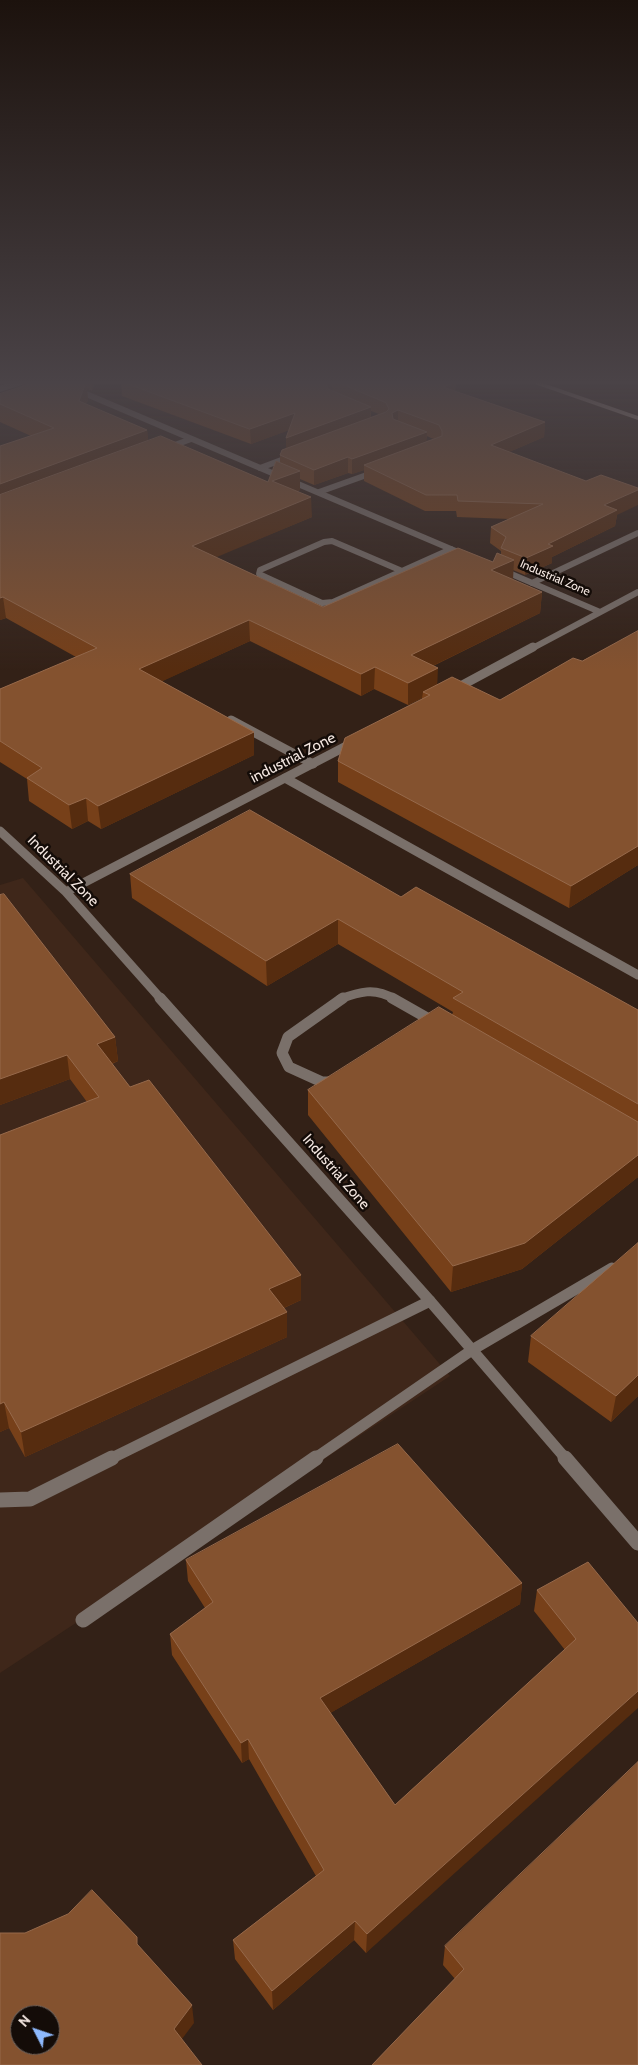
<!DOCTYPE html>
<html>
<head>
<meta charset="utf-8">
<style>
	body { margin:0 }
	#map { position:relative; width:638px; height:2065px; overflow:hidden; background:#332117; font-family:Cabin,sans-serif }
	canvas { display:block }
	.north { position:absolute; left:10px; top:2005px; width:50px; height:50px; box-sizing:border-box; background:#140c08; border:1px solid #6e645f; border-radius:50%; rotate:311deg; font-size:14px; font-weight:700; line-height:20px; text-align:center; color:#f5e8e2 }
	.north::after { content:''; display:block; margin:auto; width:18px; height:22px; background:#8eb9fd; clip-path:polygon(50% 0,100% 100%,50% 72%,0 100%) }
</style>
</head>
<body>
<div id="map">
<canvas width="638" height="2065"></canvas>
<div class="north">N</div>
</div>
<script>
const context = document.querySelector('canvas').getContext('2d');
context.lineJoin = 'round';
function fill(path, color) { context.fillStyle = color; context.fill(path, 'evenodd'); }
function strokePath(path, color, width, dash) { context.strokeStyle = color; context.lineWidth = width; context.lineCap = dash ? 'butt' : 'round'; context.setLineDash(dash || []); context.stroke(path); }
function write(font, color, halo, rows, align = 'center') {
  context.font = font + ' Cabin,sans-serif'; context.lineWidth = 5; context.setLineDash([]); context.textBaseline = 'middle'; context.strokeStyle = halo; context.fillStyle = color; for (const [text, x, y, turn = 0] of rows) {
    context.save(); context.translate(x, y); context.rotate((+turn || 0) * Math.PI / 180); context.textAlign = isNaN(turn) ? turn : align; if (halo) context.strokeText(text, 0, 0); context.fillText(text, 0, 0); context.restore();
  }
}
const built = new Path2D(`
	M23,878L450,1376L0,1673V885Z`);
const laneFar3 = new Path2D(`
	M167,448L191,439
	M260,468L292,456
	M319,492L375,472
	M332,541L402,571L333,602L322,603L259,574L260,570L324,542Z
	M402,571L451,549`);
const laneFar2 = new Path2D(`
	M231,720L313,764
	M285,778L638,975
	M340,999C359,992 375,987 394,999`);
const laneFar1 = new Path2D(`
	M392,998L436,1023
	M332,1082H322L289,1067L282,1053L288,1037L343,998
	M110,1459L430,1301
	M314,1459L472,1350L612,1268`);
const lane = new Path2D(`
	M0,1500L30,1499L112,1458
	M83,1620L316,1458`);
const streetFar3 = new Path2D(`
	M58,382L465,555
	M0,389L22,382
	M502,570L600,612
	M532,583L638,533
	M531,649L638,592`);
const streetFar2 = new Path2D(`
	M455,689L533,647
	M0,831L66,892L161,999
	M66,892L354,742`);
const streetFar1 = new Path2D(`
	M160,998L430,1301L566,1459`);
const street = new Path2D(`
	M565,1458L638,1543`);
const primary = new Path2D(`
	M529,382H540L638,416V420Z`);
const wall = new Path2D(`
	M22,382H95L92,391L87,389L88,400L86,404L147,430L148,441L268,482L280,462V455L286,448V438L289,430L251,444L122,396L121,382H456L455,391L545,422L544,437L509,452L617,515L615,526L552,557V563L525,575L513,570V580L542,592L540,613L433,666L437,684L500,700L582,661L638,631V865L569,908L338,782V761L422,699V698L408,705L374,689L361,696L250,641L162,681L254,755L101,829L88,821L72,829L29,801L27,779L0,762V689L76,657L6,618L0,620V446L31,436L0,422V394L22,386ZM371,411L379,414L371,417ZM427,436L431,438L434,439L426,441ZM364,470V481L425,511H456L457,517L510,519L491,527L490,543L501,551V554L493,562L323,607L215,557L312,517L298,491L300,490V479L314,485L348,473L352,474Z
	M130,874L401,897L638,1010V1177L522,1269L451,1292L308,1115V1090L452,1015L453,1012L338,944L267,986L132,898Z
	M0,895L115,1037L118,1061L112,1064L130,1087L301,1275V1300L284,1308L287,1337L25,1457L9,1428L0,1432V1135L87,1102L70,1079L0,1105Z
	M638,1243V1396L611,1422L528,1362L531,1336Z
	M186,1560L522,1583L520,1604L330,1713L395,1805L565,1650L534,1611L537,1590L638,1623L366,1953L354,1940L273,2010L235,1959L233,1940L316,1876L249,1759L242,1763L172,1655L170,1634L205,1608L188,1581Z
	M445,1946L638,2065L455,1979L443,1965Z`);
const shadedWall = new Path2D(`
	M86,382L88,400L80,420L79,401Z
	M91,382H95L92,391Z
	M326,382H332V394L326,397Z
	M456,382L455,397L443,387Z
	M371,407L370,422L286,453V438Z
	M398,410V425L392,428V413Z
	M295,413V428L251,444L250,429Z
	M545,422L544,437L490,460L491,445Z
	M147,430L149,449L0,505V484Z
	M427,432L426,447L364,465V470L352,474V459Z
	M348,457V473L314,485V470Z
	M300,471V490L273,500L272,481Z
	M638,490V505L617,515L615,526L552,557V563L525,575L526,558L604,505Z
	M311,497L312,517L193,567L192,546Z
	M514,560L513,580L491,570Z
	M542,592L540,613L410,677L411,655Z
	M3,597L6,618L0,620V598Z
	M249,620L250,641L141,691L139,669Z
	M375,667L374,689L361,696V674Z
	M438,668L437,690L423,692L422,698L408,705V683Z
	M254,732V755L101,829L98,806Z
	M86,798L88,821L72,829L69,805Z
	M638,846V865L569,908L571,886Z
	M338,919V944L267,986L266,961Z
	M115,1037L118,1061L99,1068L97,1044Z
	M67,1055L70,1079L0,1105V1079Z
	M638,1155V1177L522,1269L451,1292L453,1266Z
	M301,1275V1300L270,1314L269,1289Z
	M287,1312V1337L25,1457L21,1432Z
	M638,1375V1396L611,1422L616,1396Z
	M4,1402L9,1428L0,1432V1404Z
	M522,1583L520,1604L320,1719V1698Z
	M638,1691V1708L366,1953L367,1934Z
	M248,1739L249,1759L242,1763L241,1743Z
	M355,1921L354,1940L273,2010L272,1991Z
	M192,2005L194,2023L176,2047L174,2029Z`);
const building = new Path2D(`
	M36,382H86L79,401L147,430L0,484V446L54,428L0,404V394Z
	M123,382H326L328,389L371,407L286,438L295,413L250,429Z
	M337,382H456L443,387L545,422L491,445L586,481L601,475L638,488V490L604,505L617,510L548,544L553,546L526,558L501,548L506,537L491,527L543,504L458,501L457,495H426L364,465L442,436V431L439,425L398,410L392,413L393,419L427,432L352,459L348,457L314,470L280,455L282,450L386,412L389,409L386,403Z
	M161,436L268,482L276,461L300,471L272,481L311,497L192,546L323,607L458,548L493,562L497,553L514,560L491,570L542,592L411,655L438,668L408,683L375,667L361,674L249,620L139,669L254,732L98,806L86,798L69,805L27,778L42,768L0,741V689L97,648L3,597L0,598V495Z
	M638,631V846L571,886L338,761L345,738L430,695L423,692L452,677L500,700L573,658L582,661Z
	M250,810L401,897L416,887L638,1010V1104L453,998L463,992L338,919L266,961L130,874Z
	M4,894L115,1037L97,1044L130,1087L149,1080L301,1275L269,1289L287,1312L21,1432L4,1402L0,1404V1135L99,1097L67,1055L0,1079V895Z
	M439,1007L638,1122V1155L525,1243L453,1266L308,1090Z
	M638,1243V1375L616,1396L531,1336Z
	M398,1444L522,1583L320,1698L395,1805L576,1639L537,1590L588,1562L638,1623V1691L367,1934L355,1921L272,1991L233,1940L324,1870L248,1739L241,1743L170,1634L213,1602L186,1560Z
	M638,1762V2065H372L464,1969L445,1946Z
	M92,1890L137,1937V1944L192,2005L174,2029L202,2065H0V1933H25L68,1914ZM20,2015H50V2045H20Z`);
const farStreetnames = [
	["Industrial Zone",555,578,23]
];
const streetNames = [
	["industrial Zone",293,758,-27],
	["Industrial Zone",63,871,45],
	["Industrial Zone",336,1172,49]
];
fill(built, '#3f271a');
strokePath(laneFar3, '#7a706a', 6);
strokePath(laneFar2, '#7a706a', 9);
strokePath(laneFar1, '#7a706a', 11);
strokePath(lane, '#7a706a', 15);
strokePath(streetFar3, '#7a706a', 6);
strokePath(streetFar2, '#7a706a', 9);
strokePath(streetFar1, '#7a706a', 11);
strokePath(street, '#7a706a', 15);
fill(primary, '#cfbbb0');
fill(wall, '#774019');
fill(shadedWall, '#562c0f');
fill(building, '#84522f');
strokePath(building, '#96694b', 1);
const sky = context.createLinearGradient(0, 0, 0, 671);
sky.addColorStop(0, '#1c120d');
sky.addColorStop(0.57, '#4a4347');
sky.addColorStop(1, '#4a434700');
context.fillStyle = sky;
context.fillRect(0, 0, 638, 671);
write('12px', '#f5e8e2', '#140c08', farStreetnames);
write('15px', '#f5e8e2', '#140c08', streetNames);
</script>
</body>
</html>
